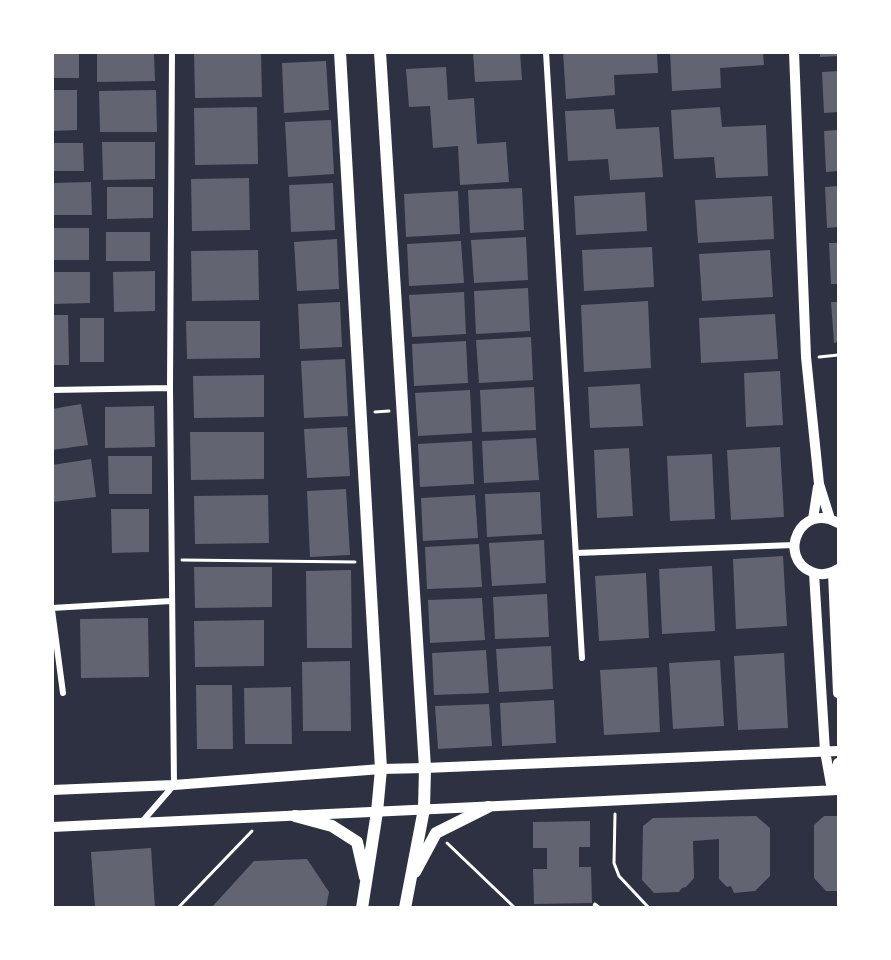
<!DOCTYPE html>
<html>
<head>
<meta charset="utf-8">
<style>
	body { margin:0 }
	#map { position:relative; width:891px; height:960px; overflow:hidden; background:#2d3142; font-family:"Sofia Sans Condensed",sans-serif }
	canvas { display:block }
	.frame { position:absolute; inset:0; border:54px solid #fff; pointer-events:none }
</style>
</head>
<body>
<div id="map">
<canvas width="891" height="960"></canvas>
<div class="frame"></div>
</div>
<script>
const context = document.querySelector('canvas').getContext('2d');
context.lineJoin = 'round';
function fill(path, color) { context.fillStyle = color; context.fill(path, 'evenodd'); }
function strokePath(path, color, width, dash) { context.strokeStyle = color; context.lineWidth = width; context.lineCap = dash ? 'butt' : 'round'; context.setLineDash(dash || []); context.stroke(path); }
const building = new Path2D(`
	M52,52H79V78H52Z
	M97,52H154L155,81L97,82Z
	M194,52H261L262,97L195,98Z
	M473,52H520L522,80L475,82Z
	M563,52H657L658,73L614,75L615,95L566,99Z
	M670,52H763L764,65L720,68L721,88L672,91Z
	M820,52H838V56L820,57Z
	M326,61L329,110L284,113L282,63Z
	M446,67L448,100L474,98L477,144L506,142L509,182L460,185L458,146L433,148L430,106L409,107L406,69Z
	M838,71V112L824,113L822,72Z
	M52,90H77V130L52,131Z
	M156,90L157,132H100L99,91Z
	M257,107L258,164L195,165L194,108Z
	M720,107L722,127L766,125L768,176L716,178L714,157L674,159L671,110Z
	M614,109L616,129L659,127L663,177L610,180L608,159L568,161L565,111Z
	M331,120L334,174L288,177L285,122Z
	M838,130V171L826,172L824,131Z
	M102,142H155V179L103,180Z
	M52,143H83L84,171H52Z
	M249,178L250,230L192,231L191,179Z
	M91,182L92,215H52V183Z
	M333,183L335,230L291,232L289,185Z
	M838,186V227L827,228L825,187Z
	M107,187H153V218L107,219Z
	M522,188L524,230L470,233L468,190Z
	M458,191L460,234L406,237L404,194Z
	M645,192L647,231L576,235L574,196Z
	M772,196L774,239L698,243L695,200Z
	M52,228H89V260H52Z
	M106,232H150V261H106Z
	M526,237L528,280L474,283L471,240Z
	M337,239L339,289L297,291L294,242Z
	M461,241L464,283L409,286L407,244Z
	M829,243H838V284H831Z
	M652,247L654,287L584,291L582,250Z
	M258,250L259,300L192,301L191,251Z
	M770,250L773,297L702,301L699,254Z
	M155,271V311L114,312L113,272Z
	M52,272H90V303L52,304Z
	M528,288L530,331L476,334L474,291Z
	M464,292L466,334L412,337L409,295Z
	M648,301L651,368L584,372L581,305Z
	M340,302L342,347L300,349L298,304Z
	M831,302H838V342L834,343Z
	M775,314L778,359L701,363L699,318Z
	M52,315H68L69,365H52Z
	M80,318H104V362H80Z
	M186,321H260V358L187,359Z
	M531,337L533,380L479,383L476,340Z
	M466,341L468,383L414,386L412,344Z
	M345,359L348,416L304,418L301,361Z
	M780,371L783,425L746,427L744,373Z
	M264,375V417L194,418L193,376Z
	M640,384L643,426L590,428L588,387Z
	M534,387L536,430L482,432L480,390Z
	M470,390L472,433L418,436L415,393Z
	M81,404L88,445L52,450V409Z
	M154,406L155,447L105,448V407Z
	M347,427L350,476L307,478L304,429Z
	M190,432H264V479L191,480Z
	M536,438L539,480L484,483L482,441Z
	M472,441L474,484L420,487L418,444Z
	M780,447L784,517L731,520L727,450Z
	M629,448L633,516L597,518L594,450Z
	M712,454L715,519L670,521L667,456Z
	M108,456H152V494H109Z
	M91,459L96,497L53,502L52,465Z
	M346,489L350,555L310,557L307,491Z
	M540,492L542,534L487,537L485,494Z
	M268,495L269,543L195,544L194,496Z
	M475,495L478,538L423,541L421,498Z
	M111,509H149V552L112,553Z
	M544,540L546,583L492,586L489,543Z
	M479,544L482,587L427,589L425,547Z
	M783,556L787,626L736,629L733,559Z
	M712,566L715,631L662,634L659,569Z
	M194,567H272V607L195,608Z
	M351,570L352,648H307L306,571Z
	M646,573L649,638L599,641L595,576Z
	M547,594L549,637L495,639L493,597Z
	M482,598L485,640L430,643L428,600Z
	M148,618L149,677L81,678L80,619Z
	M264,620V666L195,667L194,621Z
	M551,646L553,689L499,692L496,649Z
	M486,650L489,693L434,695L432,653Z
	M784,653L788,728L738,730L734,656Z
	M720,660L724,726L673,729L669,663Z
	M350,661L351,731H303L302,662Z
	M657,667L660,732L604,735L600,670Z
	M196,685H232L233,749H197Z
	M291,687L292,744H245L244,688Z
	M554,700L556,743L502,746L500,703Z
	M489,704L492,746L438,749L435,706Z
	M756,816L770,828V876L755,891L734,893L731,886L727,887L719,879V839L693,841L694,878L686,887L682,888L679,892L654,893L642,880L643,826L653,818Z
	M824,816H838V891H826L814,878V825Z
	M590,821V847H579V867H591L592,903L534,904L533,869H547V848H533V822Z
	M151,848L155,908H95L91,852Z
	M307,859L329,892L326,908H211L254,861Z`);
const path = new Path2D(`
	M819,357L838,355
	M375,412L389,411
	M182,560L355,562
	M615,814L614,863L619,876L649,908
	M447,843L515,908
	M178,908L252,831`);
const service = new Path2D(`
	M595,905L599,908`);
const minor = new Path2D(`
	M546,52L582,658
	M52,390L170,388
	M576,553L794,545
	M52,608L171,601
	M52,610L63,693
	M141,823L174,785L170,388L172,52`);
const tertiary = new Path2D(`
	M794,52L806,357L819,484L830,519
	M813,519L818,487
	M838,523C801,501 776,557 812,572C821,576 830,574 838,569
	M833,572L838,693
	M814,573L825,751L832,790
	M834,784L838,763
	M52,790L174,785L381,769L425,768L838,751
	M52,827L838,790`);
const secondary = new Path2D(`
	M340,52L381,769L377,812L362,908
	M380,52L425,768L424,809L405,908
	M295,816L332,826L357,842L365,877
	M415,872L436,833L488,807`);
fill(building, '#626471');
strokePath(path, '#fff', 3);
strokePath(service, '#fff', 4.5);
strokePath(minor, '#fff', 6);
strokePath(tertiary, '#fff', 10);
strokePath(secondary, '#fff', 12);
</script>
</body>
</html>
